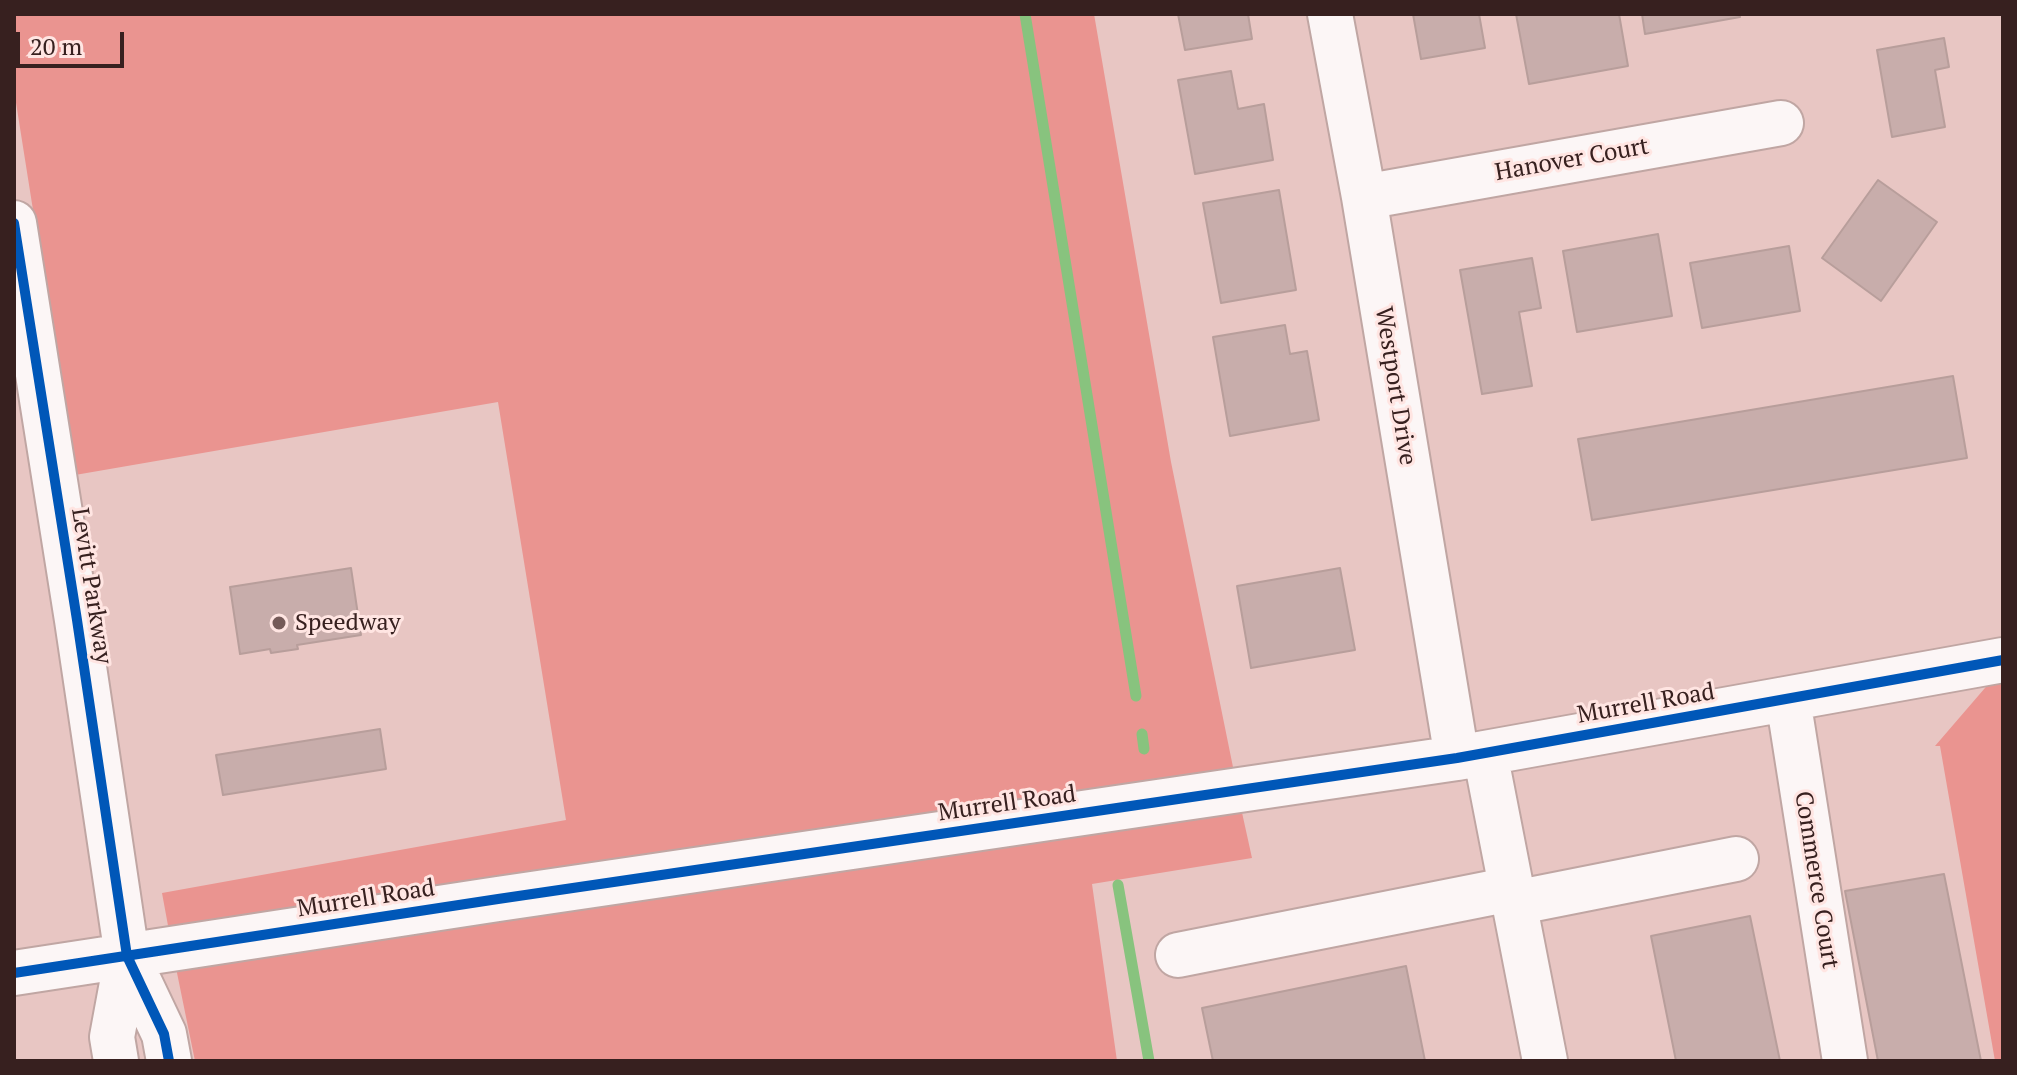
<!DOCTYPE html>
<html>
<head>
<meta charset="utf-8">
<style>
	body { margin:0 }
	#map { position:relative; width:2017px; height:1075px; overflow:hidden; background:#e8c6c3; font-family:"PT Serif",serif }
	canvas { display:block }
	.frame { position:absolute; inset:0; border:16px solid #37201f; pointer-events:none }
	.scale { position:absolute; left:16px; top:32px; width:108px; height:36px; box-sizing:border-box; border:4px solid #37201f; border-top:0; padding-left:10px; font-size:24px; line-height:28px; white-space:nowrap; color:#37201f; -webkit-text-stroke:6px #ffe5e2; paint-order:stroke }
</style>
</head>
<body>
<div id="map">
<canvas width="2017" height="1075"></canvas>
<div class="frame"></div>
<div class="scale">20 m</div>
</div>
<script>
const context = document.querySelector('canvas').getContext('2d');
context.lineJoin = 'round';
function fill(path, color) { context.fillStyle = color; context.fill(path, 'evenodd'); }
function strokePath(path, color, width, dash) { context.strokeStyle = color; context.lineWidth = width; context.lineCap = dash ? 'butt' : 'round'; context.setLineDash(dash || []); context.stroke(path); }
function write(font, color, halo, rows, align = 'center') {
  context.font = font + ' "PT Serif",serif'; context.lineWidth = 6; context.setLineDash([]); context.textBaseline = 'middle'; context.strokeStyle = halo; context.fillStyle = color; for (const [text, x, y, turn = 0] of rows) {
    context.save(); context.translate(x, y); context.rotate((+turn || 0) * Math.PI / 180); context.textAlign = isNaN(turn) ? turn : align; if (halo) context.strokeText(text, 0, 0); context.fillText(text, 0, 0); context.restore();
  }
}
const green = new Path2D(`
	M14,14H1094L1171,462L1234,772L169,931L162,893L566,820L498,402L75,475L14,90Z
	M2003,679V1061H1995L1940,746H1935L1991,681Z
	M1241,808L1252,858L1092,884L1117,1061H195L176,968Z`);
const stream = new Path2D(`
	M1025,14L1136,696
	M1142,734L1144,749
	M1118,885L1149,1061`);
const building = new Path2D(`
	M1178,14H1248L1252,39L1185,50Z
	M1413,14H1479L1485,48L1421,59Z
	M1516,14H1619L1628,66L1529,84Z
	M1642,14H1739L1740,17L1645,34Z
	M1944,38L1949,67L1935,70L1945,127L1892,137L1877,50Z
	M1231,71L1238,109L1264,104L1273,160L1195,174L1178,80Z
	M1878,180L1937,222L1881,301L1822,258Z
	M1279,190L1296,290L1221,303L1203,203Z
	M1658,234L1672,316L1577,332L1563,251Z
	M1789,246L1800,311L1702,328L1690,263Z
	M1532,258L1541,308L1519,312L1532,386L1482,394L1460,270Z
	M1285,325L1290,354L1307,351L1319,420L1230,436L1213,337Z
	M1953,376L1967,458L1592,520L1578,439Z
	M351,568L361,635L297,645L298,649L271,653L270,649L240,654L230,587Z
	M1340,568L1355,650L1251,668L1237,586Z
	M380,729L386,769L223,795L216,755Z
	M1944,874L1981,1061H1878L1845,891Z
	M1750,916L1780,1061H1676L1651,936Z
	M1406,966L1425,1061H1213L1202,1008Z`);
const minor = new Path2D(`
	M1330,14L1364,197L1457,758
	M1364,197L1781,123
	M14,223L77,620L127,956L164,1034L169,1061
	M1788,699L1845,1061
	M1485,753L1545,1061
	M1514,903L1736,859
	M1178,955L1511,889
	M14,973L498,899L1457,758L2003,660
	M116,1061L112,1037L127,956`);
const cycleway = new Path2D(`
	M14,223L77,620L127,956L164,1034L169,1061
	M14,973L498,899L1457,758L2003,660`);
const markers = [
	[279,623,8,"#755a58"]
];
const streetNames = [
	["Hanover Court",1572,160,-10],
	["Westport Drive",1395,386,81],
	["Levitt Parkway",91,586,81],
	["Murrell Road",1646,704,-10],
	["Murrell Road",1007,804,-8],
	["Commerce Court",1816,880,81],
	["Murrell Road",366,899,-9]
];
const poiNames = [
	["Speedway",295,623]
];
fill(green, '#ea9490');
strokePath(stream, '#88c37e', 11);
fill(building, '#c8adab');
strokePath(building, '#b89e9b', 2);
strokePath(minor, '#c0a6a3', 48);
strokePath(minor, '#fcf6f6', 44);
strokePath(cycleway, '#0057b8', 10);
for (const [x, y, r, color] of markers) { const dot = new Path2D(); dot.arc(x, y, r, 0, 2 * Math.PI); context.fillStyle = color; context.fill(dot); strokePath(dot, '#ffe5e2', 3); }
write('24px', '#37201f', '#ffe5e2', streetNames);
write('24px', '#37201f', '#ffe5e2', poiNames, 'left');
</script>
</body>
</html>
